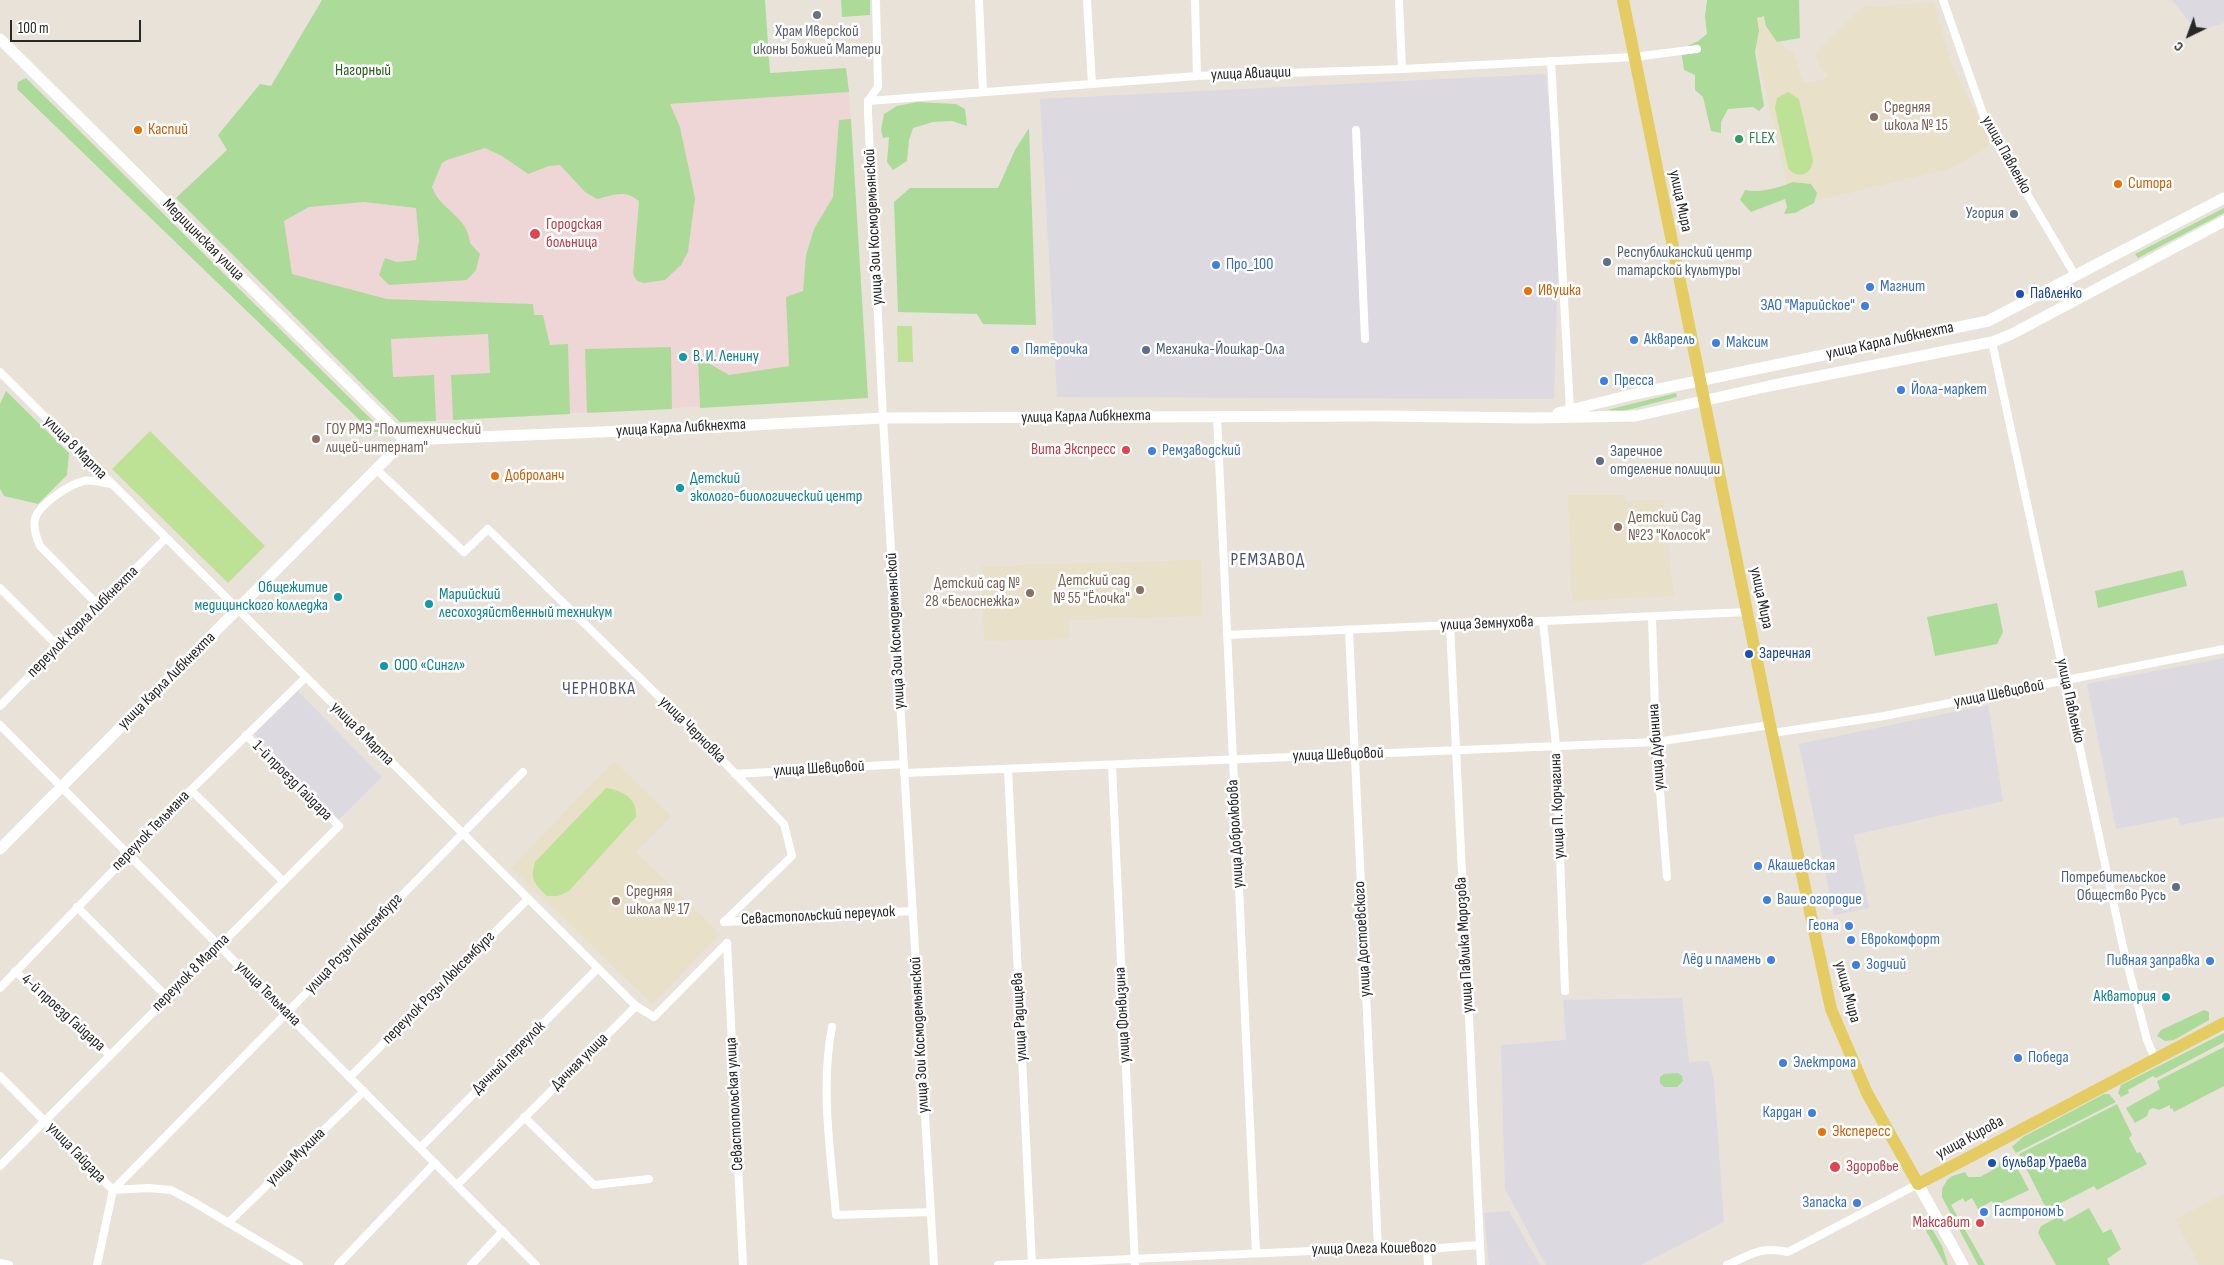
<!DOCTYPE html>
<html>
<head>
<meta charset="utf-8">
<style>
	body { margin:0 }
	#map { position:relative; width:2224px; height:1265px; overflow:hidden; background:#e8e2d9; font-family:"Sofia Sans Condensed",sans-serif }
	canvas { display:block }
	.north { position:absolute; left:2164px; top:10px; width:50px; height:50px; -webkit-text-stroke:4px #fff; paint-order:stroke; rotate:222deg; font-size:14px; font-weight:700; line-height:20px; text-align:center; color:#272727 }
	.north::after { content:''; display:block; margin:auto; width:18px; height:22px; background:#272727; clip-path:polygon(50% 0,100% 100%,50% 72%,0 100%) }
	.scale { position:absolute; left:10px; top:20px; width:131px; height:22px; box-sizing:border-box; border:2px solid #272727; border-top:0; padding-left:6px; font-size:15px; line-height:18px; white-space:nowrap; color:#272727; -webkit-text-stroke:4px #fff; paint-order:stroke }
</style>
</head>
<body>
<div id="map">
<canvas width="2224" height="1265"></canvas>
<div class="north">С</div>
<div class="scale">100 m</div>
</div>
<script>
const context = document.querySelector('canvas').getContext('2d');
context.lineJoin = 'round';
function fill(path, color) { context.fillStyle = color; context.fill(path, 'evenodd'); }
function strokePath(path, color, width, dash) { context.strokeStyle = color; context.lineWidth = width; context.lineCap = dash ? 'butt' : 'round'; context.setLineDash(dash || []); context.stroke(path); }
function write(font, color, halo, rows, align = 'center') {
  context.font = font + ' "Sofia Sans Condensed",sans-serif'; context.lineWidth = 5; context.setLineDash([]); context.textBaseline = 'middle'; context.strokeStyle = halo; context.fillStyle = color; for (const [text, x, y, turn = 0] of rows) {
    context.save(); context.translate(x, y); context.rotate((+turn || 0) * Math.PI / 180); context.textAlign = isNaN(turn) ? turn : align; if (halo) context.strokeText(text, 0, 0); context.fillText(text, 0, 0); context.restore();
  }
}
const industrial = new Path2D(`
	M2172,0H2224V23L2197,31Z
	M1546,74L1559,229L1554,399L1057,397L1040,99Z
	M2224,658V817L2180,825L2178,817L2116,829L2087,684Z
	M297,690L382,777L339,820L253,733Z
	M1988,705L2003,801L1854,835L1869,908L1834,915L1799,744Z
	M1682,998L1689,1062L1709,1061L1714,1082L1724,1222L1641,1265H1546L1505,1189L1501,1045L1566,1040L1563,1000Z
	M1509,1211L1540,1265H1489L1484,1213Z`);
const education = new Path2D(`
	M1745,0H1772L1777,42L1794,53L1803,83L1823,80L1828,75L1819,66L1815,53L1862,7L1934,2L1951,63L1990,141L1985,149L1949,169L1792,207Z
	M1568,495H1625V501L1663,500L1674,596L1572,601Z
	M1201,560L1202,616L1069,620V639L984,641L982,566Z
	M614,761L671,816L636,852L720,934L652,1004L511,868Z
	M2224,1194V1265H2199L2175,1219Z`);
const medical = new Path2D(`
	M849,92L868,398L400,422L176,198L457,118Z`);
const green = new Path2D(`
	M322,0H765L770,73L846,68L849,92L670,104L680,127L695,198L688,252L681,265L665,280L644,283L637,281L633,274L639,201C624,189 614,195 597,199L585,192L560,165L549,166L528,174L502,156L485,148L447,160L442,163L432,187C440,210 468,216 470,243L480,254L476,270L467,280L389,285L379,275L385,258L397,262L416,260L419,241L416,208L364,202L309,207L284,221L292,274L387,299L533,304L534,315H543L550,345L568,344L570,414L453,420L451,375L490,373L488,334L391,339L393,377L434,375L436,421L400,422L176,198L227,150L218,135L260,84L271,86Z
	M841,0H870V15L842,17Z
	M1707,0H1799L1800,38L1777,42L1766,26L1764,16L1757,18L1759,31L1755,52L1764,106L1759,111L1753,107L1728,109L1721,122V133L1711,131L1703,97L1695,90V75L1684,70L1681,49L1698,41L1707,34L1705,16Z
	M26,78L377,425L379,432H372L17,89L18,82Z
	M917,102L956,104L965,109L967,126L952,121L933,122L913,128L909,140L907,161L893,170L887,162L889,137L883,138L881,130L884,114L897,106Z
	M851,119L868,398L700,408L698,357L729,375L789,366L786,297L803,291L806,255L814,229L833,197L839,120Z
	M1029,128L1036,325L983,324L977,314L898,312L894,202L910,188H998L1015,150Z
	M1793,182L1811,184L1817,193L1814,203L1795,213L1784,214L1787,207L1785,199L1751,212L1740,200L1745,190C1762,193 1777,188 1793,182Z
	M2224,208V213L2138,258L2135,254Z
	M671,347L672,409L587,413L585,349Z
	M6,391L69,453L67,475L38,504L4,496L0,489V404Z
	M1676,393L1677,397L1624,411L1607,410Z
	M2183,570L2187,586L2098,608L2095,591Z
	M1997,603L2003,632L1997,644L1935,656L1927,617Z
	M2204,1010L2209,1012V1020L2174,1040L2165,1041L2157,1036L2161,1030Z
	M2224,1033V1042L2156,1078L2153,1076L2128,1090L2129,1093L2121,1097L2118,1093L2121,1085Z
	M2224,1047V1086L2174,1112L2172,1108L2170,1109V1105L2159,1110L2153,1108L2149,1110L2147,1116L2135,1123L2126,1108L2160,1089L2157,1081Z
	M1678,1073L1682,1076L1683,1081L1677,1087H1664L1660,1083V1077L1664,1074Z
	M2104,1094H2109L2116,1102L2016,1153L2012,1147L2023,1137Z
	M2117,1104L2132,1135L2129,1138L2137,1153L2140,1152L2147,1164L2097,1190L2094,1186L2047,1210L2019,1154Z
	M2011,1156L2029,1190L1995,1206L1992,1201L1978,1209L1972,1198L1965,1202L1963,1198L1951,1205L1985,1265H1978L1942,1197V1189L1947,1180L1952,1176L1965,1172L1968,1177H1980L1998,1167L2000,1161Z
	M2089,1208L2103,1233L2111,1229L2121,1249L2107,1259L2110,1265H2056L2038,1233L2041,1226L2060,1216L2064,1222Z
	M1923,1213L1942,1246L1948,1265H1945L1924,1227L1918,1223L1914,1218Z`);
const pitch = new Path2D(`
	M1788,92L1799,99L1813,160C1812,175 1797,180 1788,168L1775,108L1777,98Z
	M897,326H912L913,362H898Z
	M150,431L265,546L228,583L112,469Z
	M606,788C622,790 638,799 636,817L569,891L558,896H547C534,883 530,880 535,862Z`);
const minor = new Path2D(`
	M876,0L878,87L868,101V113L883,418L934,1265
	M979,0L983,91
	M1087,0L1092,84
	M1195,0L1197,76
	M1399,0L1402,69
	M1943,0L1988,128L2075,275
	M1551,61L1570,410
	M868,101L1197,76L1402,69L1634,57L1697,49
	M1356,130L1365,339
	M1992,342L2123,947L2147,1040L2155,1059
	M0,372L636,1006L654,1017L727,943
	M1217,416L1256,1253
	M376,469L464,552L488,529L692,729L784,824L792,856L724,922
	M0,588L59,647
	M99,606L40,546C37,539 33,527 35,519C39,504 70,484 84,481C91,479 103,483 111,484
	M1652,617L1656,742L1667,877
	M1543,621L1556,746L1565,991
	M1450,625L1481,1265
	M1349,630L1378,1248
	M1227,635L1747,612
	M0,706L166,538
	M0,725L536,1265
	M1773,733L1884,716L2224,649
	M1112,765L1135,1265
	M1008,769L1032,1264
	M904,773L1656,742L1770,725
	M735,774L904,764
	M191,790L283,881
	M77,907L167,997
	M724,922L913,911
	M727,943L743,1265
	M15,971L110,1055
	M0,988L191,790L306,677
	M832,1027C820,1088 831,1154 836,1215L931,1212
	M0,1076L113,1190L148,1188L171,1190L192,1201L299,1265
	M350,1077L528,899
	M524,1117L594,1185L649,1179
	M420,1148L598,968
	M0,1166L339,826L246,735
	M457,1185L636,1006
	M228,1223L364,1091
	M1427,1249L1428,1265
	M0,1263L9,1265
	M97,1265L113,1190L523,772
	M338,1265L435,1163
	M471,1265L503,1231
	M998,1265L1378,1248L1427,1249L1479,1245
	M1727,1265C1752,1254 1761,1246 1788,1252L1918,1184`);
const secondary = new Path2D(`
	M0,39L405,440
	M1558,413L1635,394L1988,321L2224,198
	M0,849L405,440L697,428L883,418L1381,416L1532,418L1636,416L1769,386L1992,342L2012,334L2224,221
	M1918,1184L1963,1265`);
const primary = new Path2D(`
	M1623,0L1770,725L1831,1009L1867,1093L1918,1184L2224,1023`);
const markers = [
	[817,15,5,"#6b7280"],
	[1874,117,5,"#8d6e63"],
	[138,130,5,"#e8710a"],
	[1739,139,5,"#2e9e5b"],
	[2118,184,5,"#e8710a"],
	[2014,214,5,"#5c6f8a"],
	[535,234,6,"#e0444e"],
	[1607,262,5,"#5c6f8a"],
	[1216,265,5,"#3f7fe0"],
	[1870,287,5,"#3f7fe0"],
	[1528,291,5,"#e8710a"],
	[2020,294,5,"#1a4fb4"],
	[1865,306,5,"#3f7fe0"],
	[1634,340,5,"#3f7fe0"],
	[1716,343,5,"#3f7fe0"],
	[1015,350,5,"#3f7fe0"],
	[1146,350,5,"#5c6f8a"],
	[683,357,5,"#0f9aa8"],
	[1604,381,5,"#3f7fe0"],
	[1901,390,5,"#3f7fe0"],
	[316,439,5,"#8d6e63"],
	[1126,450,5,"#e0444e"],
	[1152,451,5,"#3f7fe0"],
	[1600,461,5,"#5c6f8a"],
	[495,476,5,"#e8710a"],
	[680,488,5,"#0f9aa8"],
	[1618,527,5,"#8d6e63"],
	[1140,590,5,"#8d6e63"],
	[1030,593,5,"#8d6e63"],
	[338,597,5,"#0f9aa8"],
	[429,604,5,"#0f9aa8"],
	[1749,654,5,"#1a4fb4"],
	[384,666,5,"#0f9aa8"],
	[1758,866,5,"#3f7fe0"],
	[2176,887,5,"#5c6f8a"],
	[1767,900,5,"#3f7fe0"],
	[616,901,5,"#8d6e63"],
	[1849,926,5,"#3f7fe0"],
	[1851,940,5,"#3f7fe0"],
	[1771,960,5,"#3f7fe0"],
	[2210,961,5,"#3f7fe0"],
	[1856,965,5,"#3f7fe0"],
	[2166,997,5,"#0f9aa8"],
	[2018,1058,5,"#3f7fe0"],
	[1783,1063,5,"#3f7fe0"],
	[1812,1113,5,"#3f7fe0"],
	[1822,1132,5,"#e8710a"],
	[1992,1163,5,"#1a4fb4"],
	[1835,1167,6,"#e0444e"],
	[1857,1203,5,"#3f7fe0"],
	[1984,1212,5,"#3f7fe0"],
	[1980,1223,5,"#e0444e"]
];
const worshipNames = [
	["Храм Иверской",817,32],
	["иконы Божией Матери",817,50]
];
const parkNames = [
	["Нагорный",363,71]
];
const streetNames = [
	["улица Авиации",1251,74,-2],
	["улица Павленко",2006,155,61],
	["улица Мира",1680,201,78],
	["улица Зои Космодемьянской",874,227,-93],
	["Медицинская улица",203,240,45],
	["улица Карла Либкнехта",1890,341,-12],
	["улица Карла Либкнехта",1086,417,-1],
	["улица Карла Либкнехта",681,428,-3],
	["улица 8 Марта",75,448,45],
	["улица Мира",1761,598,78],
	["переулок Карла Либкнехта",83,622,-45],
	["улица Земнухова",1487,624,-2],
	["улица Зои Космодемьянской",896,631,-93],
	["улица Карла Либкнехта",167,681,-45],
	["улица Шевцовой",1999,694,-11],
	["улица Павленко",2070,701,78],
	["улица Черновка",692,730,45],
	["улица 8 Марта",362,734,45],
	["улица Дубинина",1657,747,-94],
	["улица Шевцовой",1338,755,-2],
	["улица Шевцовой",819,769,-3],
	["1-й проезд Гайдара",292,781,45],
	["улица П. Корчагина",1558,806,-92],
	["переулок Тельмана",151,831,-46],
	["улица Добролюбова",1236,834,-93],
	["Севастопольский переулок",818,916,-3],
	["улица Достоевского",1363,939,-93],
	["улица Розы Люксембург",354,944,-46],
	["улица Павлика Морозова",1465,945,-93],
	["переулок 8 Марта",191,973,-45],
	["переулок Розы Люксембург",439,988,-45],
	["улица Мира",1847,992,75],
	["улица Тельмана",268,994,45],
	["4-й проезд Гайдара",63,1013,42],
	["улица Фонвизина",1123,1015,-93],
	["улица Радищева",1020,1017,-93],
	["улица Зои Космодемьянской",920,1035,-93],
	["Дачный переулок",509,1058,-45],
	["Дачная улица",580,1062,-45],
	["Севастопольская улица",735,1104,-93],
	["улица Кирова",1970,1138,-28],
	["улица Гайдара",76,1153,46],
	["улица Мухина",296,1157,-44],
	["улица Олега Кошевого",1374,1249,-1]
];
const educationNames = [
	["Средняя",1884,108],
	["школа № 15",1884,126],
	["ГОУ РМЭ \"Политехнический",326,430],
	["лицей-интернат\"",326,448],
	["Детский Сад",1628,518],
	["№23 \"Колосок\"",1628,536],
	["Детский сад",1130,581,"right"],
	["№ 55 \"Ёлочка\"",1130,599,"right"],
	["Детский сад №",1020,584,"right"],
	["28 «Белоснежка»",1020,602,"right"],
	["Средняя",626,892],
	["школа № 17",626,910]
];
const foodNames = [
	["Каспий",148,130],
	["Ситора",2128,184],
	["Ивушка",1538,291],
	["Доброланч",505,476],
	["Экспересс",1832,1132]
];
const leisureNames = [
	["FLEX",1749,139]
];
const serviceNames = [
	["Угория",2004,214,"right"],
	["Республиканский центр",1617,253],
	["татарской культуры",1617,271],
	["Механика-Йошкар-Ола",1156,350],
	["Заречное",1610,452],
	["отделение полиции",1610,470],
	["Потребительское",2166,878,"right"],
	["Общество Русь",2166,896,"right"]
];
const healthNames = [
	["Городская",546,225],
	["больница",546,243],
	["Вита Экспресс",1116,450,"right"],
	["Здоровье",1846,1167],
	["Максавит",1970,1223,"right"]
];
const shopNames = [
	["Про_100",1226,265],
	["Магнит",1880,287],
	["ЗАО \"Марийское\"",1855,306,"right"],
	["Акварель",1644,340],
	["Максим",1726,343],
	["Пятёрочка",1025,350],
	["Пресса",1614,381],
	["Йола-маркет",1911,390],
	["Ремзаводский",1162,451],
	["Акашевская",1768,866],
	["Ваше огородие",1777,900],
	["Геона",1839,926,"right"],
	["Еврокомфорт",1861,940],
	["Лёд и пламень",1761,960,"right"],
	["Пивная заправка",2200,961,"right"],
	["Зодчий",1866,965],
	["Победа",2028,1058],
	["Электрома",1793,1063],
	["Кардан",1802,1113,"right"],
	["Запаска",1847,1203,"right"],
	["ГастрономЪ",1994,1212]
];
const transitNames = [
	["Павленко",2030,294],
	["Заречная",1759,654],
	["бульвар Ураева",2002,1163]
];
const cultureNames = [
	["В. И. Ленину",693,357],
	["Детский",690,479],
	["эколого-биологический центр",690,497],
	["Общежитие",328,588,"right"],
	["медицинского колледжа",328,606,"right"],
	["Марийский",439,595],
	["лесохозяйственный техникум",439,613],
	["ООО «Сингл»",394,666],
	["Акватория",2156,997,"right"]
];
const neighbourhoodNames = [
	["РЕМЗАВОД",1268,560],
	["ЧЕРНОВКА",599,689]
];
fill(industrial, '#dcd9e1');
fill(education, '#e9e0c9');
fill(medical, '#efd6d6');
fill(green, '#acdb99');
fill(pitch, '#bee295');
strokePath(minor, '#fff', 8);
strokePath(secondary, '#fff', 11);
strokePath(primary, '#e4cc62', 12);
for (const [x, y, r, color] of markers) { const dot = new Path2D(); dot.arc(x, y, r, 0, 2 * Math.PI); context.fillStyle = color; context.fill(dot); strokePath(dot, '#fff', 2); }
write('16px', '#5b616d', '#fff', worshipNames);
write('16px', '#285c1e', '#fff', parkNames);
write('16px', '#272727', '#fff', streetNames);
write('16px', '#785e54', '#fff', educationNames, 'left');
write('16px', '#c56008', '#fff', foodNames, 'left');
write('16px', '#27864d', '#fff', leisureNames, 'left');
write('16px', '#4e5e75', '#fff', serviceNames, 'left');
write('16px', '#be3a42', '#fff', healthNames, 'left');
write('16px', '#366cbe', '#fff', shopNames, 'left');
write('16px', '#164399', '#fff', transitNames, 'left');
write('16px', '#0d838f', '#fff', cultureNames, 'left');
context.letterSpacing = '1px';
write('18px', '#4b5173', '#fff', neighbourhoodNames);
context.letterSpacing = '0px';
</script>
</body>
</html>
